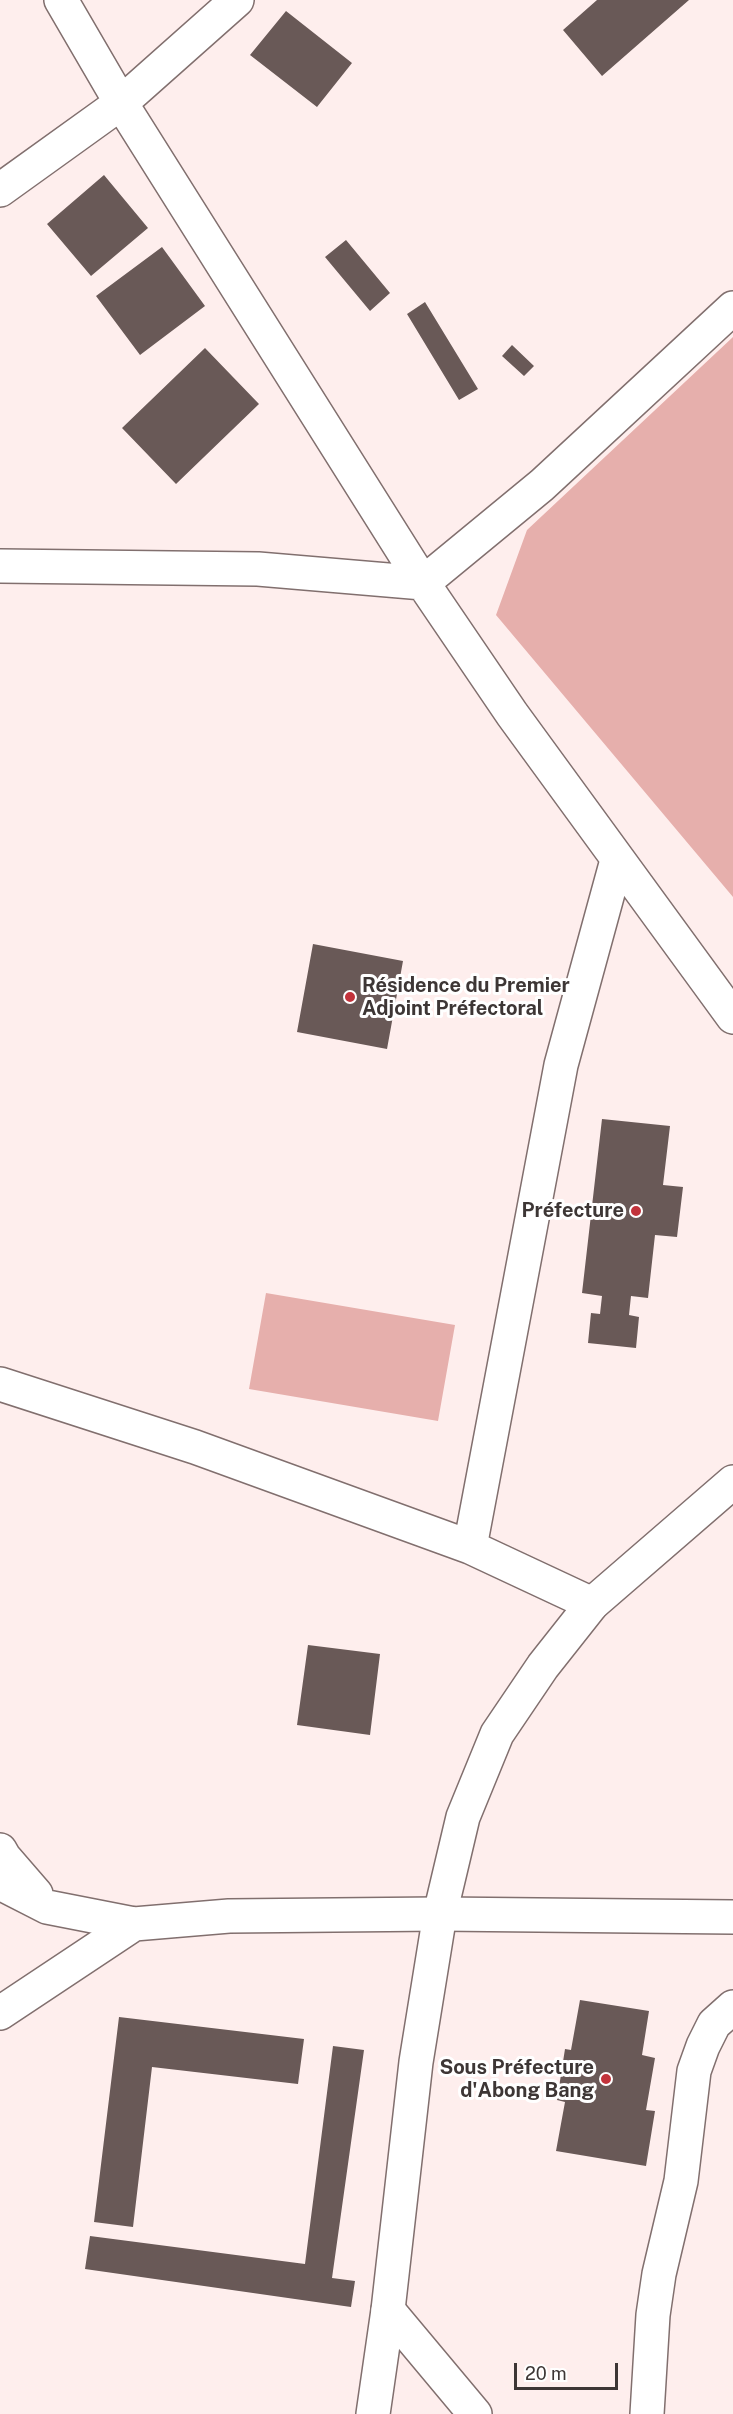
<!DOCTYPE html>
<html>
<head>
<meta charset="utf-8">
<style>
	body { margin:0 }
	#map { position:relative; width:733px; height:2414px; overflow:hidden; background:#feeeed; font-family:"Public Sans",sans-serif }
	canvas { display:block }
	.scale { position:absolute; left:514px; top:2363px; width:104px; height:27px; box-sizing:border-box; border:3px solid #3d3635; border-top:0; padding-left:8px; font-size:18px; line-height:21px; white-space:nowrap; color:#3d3635; -webkit-text-stroke:4px #fff; paint-order:stroke }
</style>
</head>
<body>
<div id="map">
<canvas width="733" height="2414"></canvas>
<div class="scale">20 m</div>
</div>
<script>
const context = document.querySelector('canvas').getContext('2d');
context.lineJoin = 'round';
function fill(path, color) { context.fillStyle = color; context.fill(path, 'evenodd'); }
function strokePath(path, color, width, dash) { context.strokeStyle = color; context.lineWidth = width; context.lineCap = dash ? 'butt' : 'round'; context.setLineDash(dash || []); context.stroke(path); }
function write(font, color, halo, rows, align = 'center') {
  context.font = font + ' "Public Sans",sans-serif'; context.lineWidth = 6; context.setLineDash([]); context.textBaseline = 'middle'; context.strokeStyle = halo; context.fillStyle = color; for (const [text, x, y, turn = 0] of rows) {
    context.save(); context.translate(x, y); context.rotate((+turn || 0) * Math.PI / 180); context.textAlign = isNaN(turn) ? turn : align; if (halo) context.strokeText(text, 0, 0); context.fillText(text, 0, 0); context.restore();
  }
}
const green = new Path2D(`
	M733,337V897L496,615L527,530Z
	M266,1293L455,1325L438,1421L249,1389Z`);
const building = new Path2D(`
	M597,0H689L602,76L563,30Z
	M286,11L352,63L317,107L250,55Z
	M104,175L148,228L91,276L47,224Z
	M346,240L390,293L370,311L325,257Z
	M162,247L205,306L140,355L96,296Z
	M425,302L478,389L459,400L407,314Z
	M512,345L534,366L524,376L502,356Z
	M205,348L259,404L176,484L122,428Z
	M313,944L403,961L387,1049L297,1032Z
	M602,1119L670,1126L663,1185L683,1187L677,1237L655,1235L648,1298L631,1296L629,1315L639,1317L636,1348L588,1343L591,1313L600,1314L602,1296L582,1293Z
	M308,1645L380,1654L370,1735L297,1725Z
	M580,2000L649,2011L642,2055L655,2058L646,2110L655,2111L646,2166L556,2151L565,2102L557,2100L565,2049L571,2050Z
	M119,2017L304,2039L298,2084L152,2067L133,2227L94,2222Z
	M333,2046L364,2050L332,2278L355,2281L351,2307L85,2269L90,2236L305,2264Z`);
const minor = new Path2D(`
	M61,0L121,103L423,583L512,714L733,1017
	M0,190L121,103L237,0
	M0,566L258,569L423,583L542,485L733,308
	M0,1384L195,1447L470,1547
	M592,1604L470,1547L561,1065L617,860
	M0,1850L4,1857L36,1894
	M0,1883L47,1907L134,1924L229,1916L440,1914L733,1917
	M0,2013L134,1924
	M388,2310L475,2414
	M647,2414L653,2315L659,2274L681,2181L694,2071L703,2046L714,2024L733,2007`);
const highway = new Path2D(`
	M373,2414L388,2310L416,2062L440,1914L463,1817L497,1734L543,1666L592,1604L733,1482`);
const markers = [
	[350,997,6,"#c2333b"],
	[636,1211,6,"#c2333b"],
	[606,2079,6,"#c2333b"]
];
const poiNames = [
	["Résidence du Premier",362,986,"left"],
	["Adjoint Préfectoral",362,1009,"left"],
	["Préfecture",624,1211],
	["Sous Préfecture",594,2068],
	["d'Abong Bang",594,2091]
];
fill(green, '#e6afac');
fill(building, '#695957');
strokePath(minor, '#816f6e', 36);
strokePath(highway, '#816f6e', 36);
strokePath(minor, '#fff', 33);
strokePath(highway, '#fff', 33);
for (const [x, y, r, color] of markers) { const dot = new Path2D(); dot.arc(x, y, r, 0, 2 * Math.PI); context.fillStyle = color; context.fill(dot); strokePath(dot, '#fff', 2); }
write('bold 20px', '#3d3635', '#fff', poiNames, 'right');
</script>
</body>
</html>
